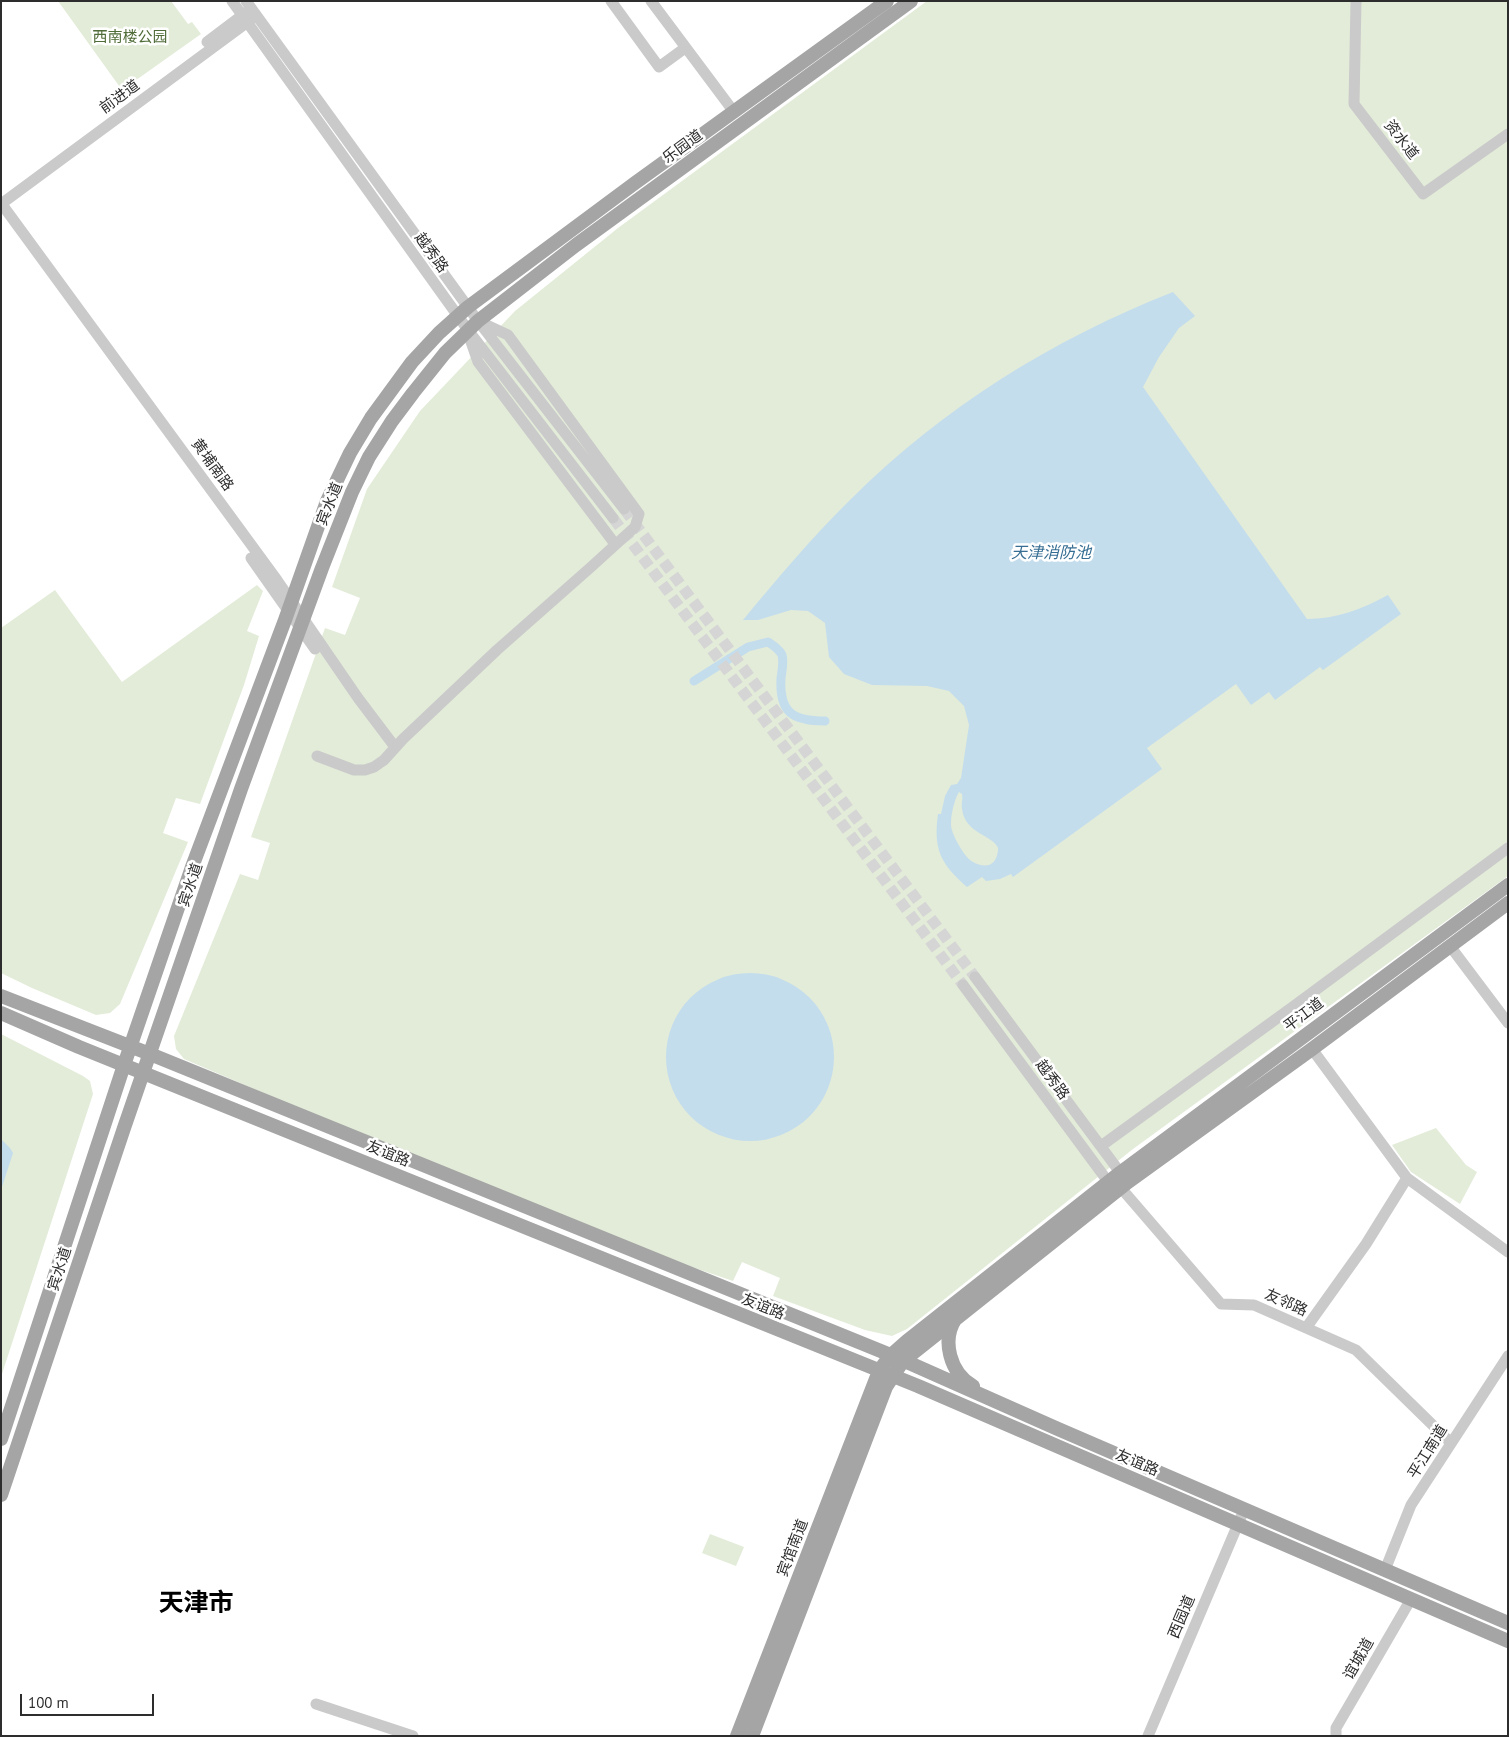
<!DOCTYPE html>
<html>
<head>
<meta charset="utf-8">
<style>
	body { margin:0 }
	#map { position:relative; width:1509px; height:1737px; overflow:hidden; background:#fff; font-family:"PT Sans",sans-serif }
	canvas { display:block }
	.frame { position:absolute; inset:0; border:2px solid #2d2d2d; pointer-events:none }
	.scale { position:absolute; left:20px; top:1694px; width:134px; height:22px; box-sizing:border-box; border:2px solid #2d2d2d; border-top:0; padding-left:6px; font-size:15px; line-height:18px; white-space:nowrap; color:#2d2d2d; -webkit-text-stroke:4px #fff; paint-order:stroke }
</style>
</head>
<body>
<div id="map">
<canvas width="1509" height="1737"></canvas>
<div class="frame"></div>
<div class="scale">100 m</div>
</div>
<script>
const context = document.querySelector('canvas').getContext('2d');
context.lineJoin = 'round';
function fill(path, color) { context.fillStyle = color; context.fill(path, 'evenodd'); }
function strokePath(path, color, width, dash) { context.strokeStyle = color; context.lineWidth = width; context.lineCap = dash ? 'butt' : 'round'; context.setLineDash(dash || []); context.stroke(path); }
function write(font, color, halo, rows, align = 'center') {
  context.font = font + ' "PT Sans","Noto Sans SC",sans-serif'; context.lineWidth = 5; context.setLineDash([]); context.textBaseline = 'middle'; context.strokeStyle = halo; context.fillStyle = color; for (const [text, x, y, turn = 0] of rows) {
    context.save(); context.translate(x, y); context.rotate((+turn || 0) * Math.PI / 180); context.textAlign = isNaN(turn) ? turn : align; if (halo) context.strokeText(text, 0, 0); context.fillText(text, 0, 0); context.restore();
  }
}
const green = new Path2D(`
	M58,1H171L188,24L192,22L201,34L122,90Z
	M927,1H1508V876L1133,1149L907,1329L892,1336L865,1330L773,1296L780,1278L742,1262L733,1281L642,1250L348,1129L184,1059L176,1049L174,1036L240,874L258,880L270,843L251,837L325,628L345,635L360,598L332,587L367,489L420,411L515,311L618,228Z
	M257,585L263,591L247,631L259,636L244,685L200,804L176,798L163,833L188,842L120,1004L110,1013L96,1015L32,988L1,973V628L55,590L122,682Z
	M1,1034L83,1076L90,1081L93,1094L1,1377Z
	M1436,1128L1466,1165L1477,1172L1460,1204L1411,1172L1392,1145Z
	M710,1534L744,1547L736,1566L702,1553Z`);
const water = new Path2D(`
	M1173,292L1195,316L1179,328L1159,357L1143,387L1307,619C1337,619 1362,609 1388,595L1401,614L1323,670L1320,667L1275,700L1269,692L1251,705L1236,684L1147,748L1162,769L1013,877L1011,874L1000,879L986,881L982,877L967,887C941,864 933,850 938,814H941L945,796L951,785L957,784L961,778L969,725L964,706L949,691L927,686L872,685L844,674L829,657L825,623L808,611L791,610L758,620H743C777,579 812,537 851,499C942,408 1053,339 1173,292ZM959,792L962,794C963,799 961,805 962,809C965,834 993,835 998,848C998,850 998,853 997,855C994,868 982,867 973,862C965,858 954,838 952,830C949,821 954,800 959,792Z
	M666 1057a84 84 0 1 1 168 0a84 84 0 1 1-168 0Z
	M1,1139L10,1148L13,1153L1,1190Z`);
const canal = new Path2D(`
	M694,681L748,647L768,642C774,646 779,649 782,655C784,662 782,671 781,678C779,713 793,721 825,721`);
const minorTunnel = new Path2D(`
	M624,509L975,977
	M613,518L963,985`);
const minor = new Path2D(`
	M232,1L468,330L613,518
	M246,1L478,321L624,509
	M611,1L659,67L685,48
	M651,1L734,112
	M1356,1L1354,104L1423,194L1508,134
	M207,42L248,11
	M1,203L277,580L358,698L395,747
	M1,204L253,18
	M470,339L478,362L615,544
	M251,558L315,649
	M317,756L354,770H365L374,767L384,760L403,739L497,650L591,567L635,527L639,514L508,335L478,321
	M1450,946L1508,1023
	M975,977L1125,1179
	M963,985L1112,1187
	M1312,1049L1407,1178L1508,1252
	M1101,1146L1294,1006L1508,848
	M1121,1188L1221,1304L1254,1305L1356,1350L1451,1443
	M1306,1328L1366,1244L1407,1178
	M1385,1570L1411,1505L1508,1356
	M316,1704L413,1736
	M1148,1736L1244,1510
	M1336,1736V1728L1411,1599`);
const major = new Path2D(`
	M1,996L150,1054L898,1358L1058,1429L1508,1623
	M1,1013L79,1047L918,1386L1508,1641
	M956,1318C941,1340 950,1373 973,1386
	M1,1439L124,1065L192,867L285,620L327,501L350,453L371,418L412,362L439,333L468,307L635,183L887,1
	M1,1495L124,1128L241,789L322,568L352,492L369,457L392,421L413,393L445,353L478,321L576,245L911,1
	M737,1736L879,1371L890,1356L907,1341L1121,1172L1508,885
	M752,1736L886,1387L903,1361L1128,1182L1312,1049L1508,903`);
const parkNames = [
	["西南楼公园",130,38]
];
const streetNames = [
	["前进道",120,97,-36],
	["资水道",1401,140,52],
	["乐园道",683,147,-36],
	["越秀路",431,253,54],
	["黄埔南路",212,465,54],
	["宾水道",330,504,-68],
	["宾水道",191,885,-71],
	["平江道",1304,1015,-37],
	["越秀路",1052,1080,54],
	["友谊路",388,1154,22],
	["宾水道",60,1269,-72],
	["友邻路",1286,1303,24],
	["友谊路",763,1307,22],
	["平江南道",1428,1452,-58],
	["友谊路",1137,1463,23],
	["宾馆南道",793,1548,-69],
	["西园道",1182,1617,-67],
	["谊城道",1359,1659,-60]
];
const waterNames = [
	["天津消防池",1051,553]
];
const townNames = [
	["天津市",196,1604]
];
fill(green, '#e3ecd9');
fill(water, '#c4dded');
strokePath(canal, '#c4dded', 9);
strokePath(minorTunnel, '#d5d5d5', 11, [11, 5.5]);
strokePath(minor, '#cacaca', 11);
strokePath(major, '#a5a5a5', 14);
write('15px', '#4f6b38', '#fff', parkNames);
write('15px', '#2d2d2d', '#fff', streetNames);
write('italic 16px', '#366e93', '#fff', waterNames);
write('bold 25px', '#000', '#fff', townNames);
</script>
</body>
</html>
